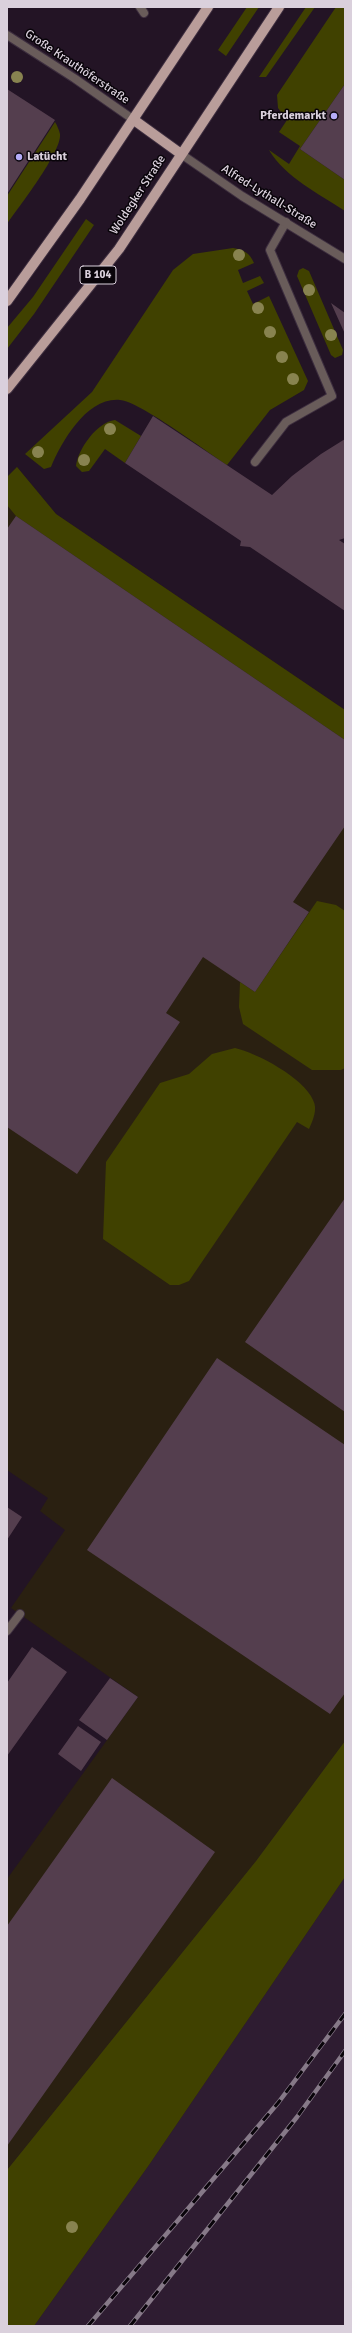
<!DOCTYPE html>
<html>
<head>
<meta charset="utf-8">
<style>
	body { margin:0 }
	#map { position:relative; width:352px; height:2333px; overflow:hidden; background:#231425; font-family:Signika,sans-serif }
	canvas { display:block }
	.frame { position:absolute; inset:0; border:8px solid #dad0dc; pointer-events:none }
</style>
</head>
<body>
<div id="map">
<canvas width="352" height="2333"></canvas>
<div class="frame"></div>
</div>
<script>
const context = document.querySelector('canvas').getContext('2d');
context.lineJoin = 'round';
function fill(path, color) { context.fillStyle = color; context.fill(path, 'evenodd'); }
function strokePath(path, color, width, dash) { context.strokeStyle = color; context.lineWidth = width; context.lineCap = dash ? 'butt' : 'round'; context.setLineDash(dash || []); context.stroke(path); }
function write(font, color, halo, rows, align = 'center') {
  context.font = font + ' Signika,sans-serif'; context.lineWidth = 3; context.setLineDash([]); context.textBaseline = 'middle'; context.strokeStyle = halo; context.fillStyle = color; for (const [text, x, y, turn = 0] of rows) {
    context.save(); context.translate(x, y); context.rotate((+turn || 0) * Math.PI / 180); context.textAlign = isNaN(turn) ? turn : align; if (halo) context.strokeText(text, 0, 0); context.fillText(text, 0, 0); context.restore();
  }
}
const built = new Path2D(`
	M345,1877V2326H34L149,2165Z`);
const industrial = new Path2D(`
	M17,467L56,514L345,710V1741L256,1861L7,2170V1879L138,1697L11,1608L65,1530L40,1511L48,1498L7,1470V477Z`);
const green = new Path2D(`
	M247,7H259L226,56L218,50Z
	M306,7H315L266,77H259Z
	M336,7H345V84L300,149L345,180V211C319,194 285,177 269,150L289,164L300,146L279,132L287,120L278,108L277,95Z
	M55,122C57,125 59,130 60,134C62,152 18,208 7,224V196Z
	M86,219L94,225L34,314L7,349V328L33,297Z
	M233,248C244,250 249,252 254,263L238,270L243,283L260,276L264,283L247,291L253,304L269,296L308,381L304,390L270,410L227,465C207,452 139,401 120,400C87,397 62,441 51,467L44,469L25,454L92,392L173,270L193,254Z
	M303,268L309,271L343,350L342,355L335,358L331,355L297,276L299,270Z
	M115,420L141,436L125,463L105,449L89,471L82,472L76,466C78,449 97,422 115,420Z
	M17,467L56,514L345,710V740L16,516L7,505V477Z
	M317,901L336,905L345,911V1068L341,1070H312L243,1024L239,1007L240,982L255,992Z
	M235,1048C257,1053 304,1078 313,1100C318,1109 313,1120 309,1129L297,1122L189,1281L179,1285H170L103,1239L106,1162L160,1083L189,1074L212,1054Z
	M345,1741V1877L149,2165L34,2326H7V2170L256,1861Z`);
const building = new Path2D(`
	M345,84V180L300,149Z
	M7,89L55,120L7,194Z
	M331,303L345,313V334Z
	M153,416L272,495L292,476L321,454L345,439V538L339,540L345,544V611L250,547L240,546L241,541L125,463Z
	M16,516L345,740V826L293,902L309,912L255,992L203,957L166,1013L180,1022L77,1174L7,1127V529Z
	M345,1198V1412L245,1342Z
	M217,1358L345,1445V1693L330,1714L87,1550Z
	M7,1507L22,1517L7,1540Z
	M32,1647L67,1672L7,1756V1683Z
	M110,1678L138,1697L107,1740L79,1720Z
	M78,1726L101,1742L81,1771L58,1754Z
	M112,1778L215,1852L7,2146V1926Z`);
const lane = new Path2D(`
	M255,462L286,422L332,396L270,250L286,222`);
const street = new Path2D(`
	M140,7L144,13
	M7,35L74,78L134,120
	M181,154L242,196L345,259
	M7,1631L20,1614`);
const primary = new Path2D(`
	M134,120L181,154
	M7,301L80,199L208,7
	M7,389L119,249L279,7`);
const rail = new Path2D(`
	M88,2326L278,2103L345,2014
	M130,2326L297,2117L345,2051`);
const trees = [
	[17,77],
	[239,255],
	[309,290],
	[258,308],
	[270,332],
	[331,335],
	[282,357],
	[293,379],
	[110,429],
	[38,452],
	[84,460],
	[72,2227]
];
const markers = [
	[334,116,4,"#b5acf8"],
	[19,157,4,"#b5acf8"]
];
const shields = [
	[98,275,36]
];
const shieldNames = [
	["B 104",98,275]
];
const streetNames = [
	["Große Krauthöferstraße",77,67,34],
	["Woldegker Straße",138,195,-57],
	["Alfred-Lythall-Straße",269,197,32]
];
const poiNames = [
	["Pferdemarkt",326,116],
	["Latücht",27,157,"left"]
];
fill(built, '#2e1c31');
fill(industrial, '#2a2011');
fill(green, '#404100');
fill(building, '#543e4e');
strokePath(lane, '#3d2e3f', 10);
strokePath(street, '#3d2e3f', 10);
strokePath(primary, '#3d2e3f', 12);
strokePath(lane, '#695c5a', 8);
strokePath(street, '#695c5a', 8);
strokePath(primary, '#b99d9a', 10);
strokePath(rail, '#867988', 4.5);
strokePath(rail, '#09040a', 3, [9]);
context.fillStyle = '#888350';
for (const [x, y] of trees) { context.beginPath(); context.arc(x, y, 6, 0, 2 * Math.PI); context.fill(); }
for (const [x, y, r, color] of markers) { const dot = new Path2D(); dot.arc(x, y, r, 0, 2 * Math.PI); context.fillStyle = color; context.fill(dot); strokePath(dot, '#09040a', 1.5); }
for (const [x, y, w] of shields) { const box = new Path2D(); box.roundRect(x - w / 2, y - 9, w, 18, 3); context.fillStyle = '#09040a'; context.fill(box); strokePath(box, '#dad0dc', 1); }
write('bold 11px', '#dad0dc', null, shieldNames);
write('12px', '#dad0dc', '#09040a', streetNames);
write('bold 12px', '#dad0dc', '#09040a', poiNames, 'right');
</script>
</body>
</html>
